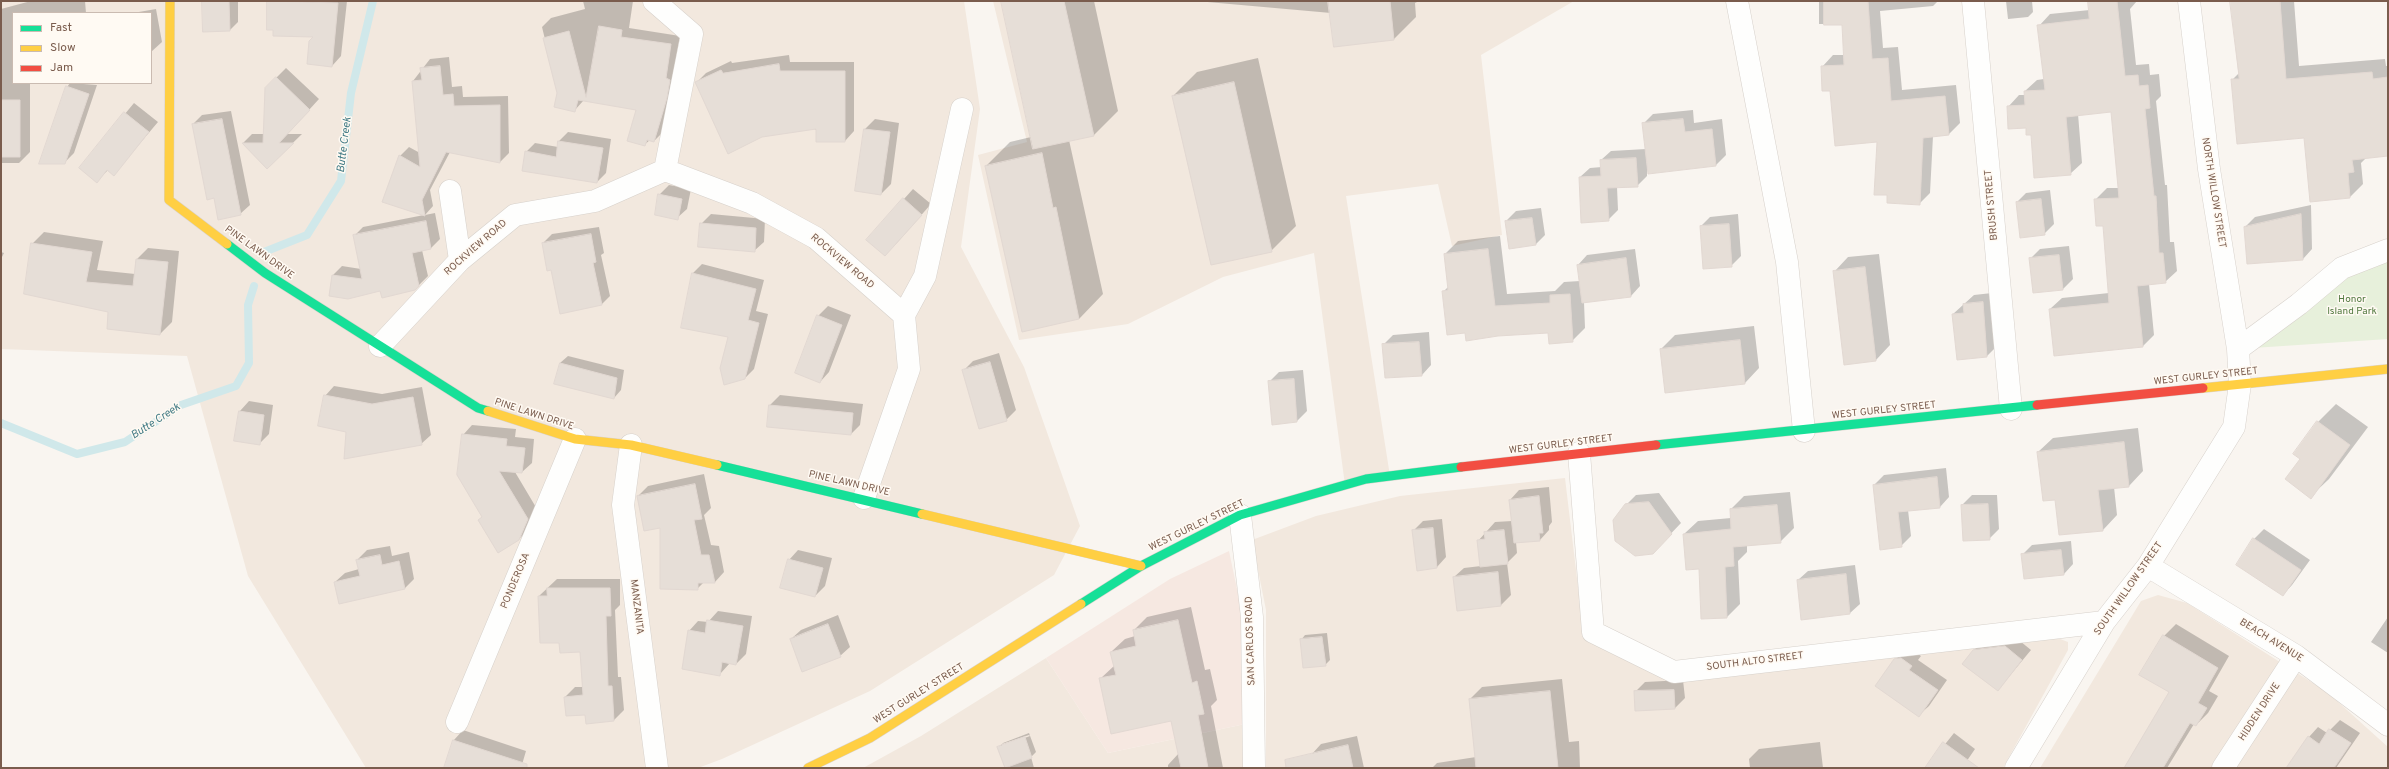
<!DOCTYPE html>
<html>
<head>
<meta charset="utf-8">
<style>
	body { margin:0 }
	#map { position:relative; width:2389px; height:769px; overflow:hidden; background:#f9f5f0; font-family:Overpass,sans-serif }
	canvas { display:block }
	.frame { position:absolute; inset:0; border:2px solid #7a5c4d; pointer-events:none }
	.legend { position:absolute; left:12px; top:12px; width:140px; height:72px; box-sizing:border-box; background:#fffaf3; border:1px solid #cabbb1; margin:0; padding:5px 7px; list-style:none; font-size:12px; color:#7a5c4d }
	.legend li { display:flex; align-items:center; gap:8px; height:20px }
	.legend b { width:20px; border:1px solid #cabbb1 }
</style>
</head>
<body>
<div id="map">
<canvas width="2389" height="769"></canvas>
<div class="frame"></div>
<ul class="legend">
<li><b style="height:5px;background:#16e098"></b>Fast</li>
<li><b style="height:5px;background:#ffcf43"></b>Slow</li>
<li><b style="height:5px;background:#f24e42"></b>Jam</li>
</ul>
</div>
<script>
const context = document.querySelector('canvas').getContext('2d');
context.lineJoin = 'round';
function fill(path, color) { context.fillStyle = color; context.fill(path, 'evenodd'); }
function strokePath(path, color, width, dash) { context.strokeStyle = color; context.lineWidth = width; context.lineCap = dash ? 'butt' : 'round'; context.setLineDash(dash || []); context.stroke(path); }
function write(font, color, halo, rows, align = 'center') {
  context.font = font + ' Overpass,sans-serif'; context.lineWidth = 3; context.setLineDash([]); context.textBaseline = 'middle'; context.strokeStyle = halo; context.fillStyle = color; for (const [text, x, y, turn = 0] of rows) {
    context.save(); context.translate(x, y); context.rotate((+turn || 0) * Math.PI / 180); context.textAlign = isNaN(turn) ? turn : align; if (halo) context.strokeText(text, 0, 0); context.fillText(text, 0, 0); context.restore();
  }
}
const residential = new Path2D(`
	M1,1H964L980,109L961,247L1024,367L1080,526L1054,575L870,691L722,759L698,768H366L248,576L187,356L1,349ZM13,13H151V83H13Z
	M993,1H1574L1481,55L1502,235L1452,246L1438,184L1346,196L1390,476L1345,485L1314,253L1223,277L1128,324L1019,340L978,155L1027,142Z
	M1565,478L1584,637L1678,680L2055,637L2068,642V650L2003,768H1266V610L1252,540L1316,516L1400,496Z
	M2158,595L2187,603L2327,692L2388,747V768H2040L2141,601Z
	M1046,658L1108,753L1245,724L1246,768H863L921,736Z`);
const commercial = new Path2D(`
	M1229,551L1241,608L1245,724L1108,753L1046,658L1170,579Z`);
const green = new Path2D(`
	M2388,250V339L2238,349Z`);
const shadow = new Path2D(`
	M31,1H85L86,13H13V83H30V152L19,163H1V9Z
	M203,1H238V22L230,30Z
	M268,1H347L341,56L332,66L315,37L268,29Z
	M583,1H633L629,28L680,36L663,132L654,141L650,140L644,145L637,109L584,100L574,111L558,93L542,27L551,18L585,9Z
	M1002,1H1094L1118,111L1094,135L1069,140L1103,294L1079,319L986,166L1010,142L1031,137Z
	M1196,1H1419L1415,3L1416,17L1394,39L1331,13Z
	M1819,1H1938L1933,6L1880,11L1883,48L1898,47L1902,90L1956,85L1960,123L1948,135L1933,136L1930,193L1919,204L1888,194L1878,141L1831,89L1822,67L1833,55H1845L1843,24H1819Z
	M2006,1H2032L2033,12L2028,17L2008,19Z
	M2089,1H2137L2130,9L2136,65L2149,64L2150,75L2159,74L2161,96L2156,101L2165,185H2167L2170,242H2174L2177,271L2165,282L2149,284L2154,335L2143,346L2050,309L2062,298L2109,293L2104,225L2095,200L2107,188H2119L2112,111L2078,114L2082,163L2070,174L2008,107L2019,95H2025V91L2037,80L2044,79L2039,26L2050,14L2090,10Z
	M2231,1H2294L2299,66L2385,59L2386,66H2388V155L2366,158L2361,163L2363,184L2350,197L2305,137L2232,80L2239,73Z
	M156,9L162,42L151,52V13H133Z
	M789,55L790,62H854V131L845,141L696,83L706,73L731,61L732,63Z
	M449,57L452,87L462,86L463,97L508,96L509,153L500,162L450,152L430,190L433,206L425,215L435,213L440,239L431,248L422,250L428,276L415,289L381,290L333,275L342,266L361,269L354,236L363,227L424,215L400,156L409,147L420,153L413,81L430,59Z
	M1258,58L1296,226L1271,251L1173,96L1197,72Z
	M286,68L319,99L287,134H302L267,168L243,143L252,134H265L276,78Z
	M70,83L97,85L74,153L64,163L67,87Z
	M134,103L158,122L114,174L108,170L97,181L80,168Z
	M1693,110L1694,123L1722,119L1726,155L1716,165L1649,173L1647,166V176L1637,186L1617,187L1618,210L1608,220L1580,177L1590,168L1602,167L1601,160L1611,151L1646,149L1643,124L1653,114Z
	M231,111L250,205L240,214L215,197L193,124L202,115Z
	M875,119L899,123L891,184L881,194L856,190L865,129Z
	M568,132L611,139L606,173L597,182L526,152L535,143L558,147L559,141Z
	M669,185L691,189L687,209L677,218L659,195Z
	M913,189L931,204L895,245L904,199Z
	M2050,190L2054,224L2044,234L2017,202L2026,193Z
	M2311,205L2312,249L2303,259L2245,227L2255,217Z
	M1541,208L1545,235L1535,245L1506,221L1516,211Z
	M711,214L765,219L764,242L754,251L701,224Z
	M1738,214L1741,256L1731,266L1701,226L1710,217Z
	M599,227L604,253L601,255L610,296L602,304L552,269L543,243L552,234Z
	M44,232L103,241L97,270L135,274L136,260L148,248L179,251L172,322L160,334L109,311L32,244Z
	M1500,236L1507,294L1555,291L1564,282L1580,281L1578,265L1587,255L1635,249L1640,286L1631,296L1584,302L1585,328L1572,341L1549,332H1466L1443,292L1449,286L1445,254L1458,241Z
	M2069,246L2073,279L2063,289L2030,259L2040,249Z
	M1,252L4,253L1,259Z
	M1879,254L1890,345L1876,360L1834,272L1848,257Z
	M702,264L764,280L756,311L768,314L754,369L744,379L729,336L693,273Z
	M1992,293L1997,346L1987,356L1958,359L1953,314L1974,295Z
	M828,306L851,315L829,372L820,382L818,316Z
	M1754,326L1759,368L1745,383L1666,392L1661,349L1675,335Z
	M1429,332L1431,365L1422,375L1383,345L1393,335Z
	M999,353L1016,410L1006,420L963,371L973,361Z
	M568,356L624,370L621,390L614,398L560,363Z
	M1303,370L1307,411L1297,421L1269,382L1279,372Z
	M334,386L382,394L422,387L431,435L421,444L325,396Z
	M780,395L863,404L860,425L851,434L768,426L770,405Z
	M249,401L273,405L269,434L260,443L236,440L240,411Z
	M2336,404L2368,427L2329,479L2310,497L2301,458L2318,422Z
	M472,425L516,429L515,437L534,439L532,463L522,472H515L537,509L529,529L519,539L463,435Z
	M2138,428L2143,471L2129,486L2114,487L2117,515L2103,530L2056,499L2038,452L2053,438Z
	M1946,468L1949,497L1940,507L1908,510L1911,536L1901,546L1874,485L1884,475Z
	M704,474L711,508L704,515L711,545L719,546L724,572L715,582H704L697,589L661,527L638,496L648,486Z
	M1549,487L1552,522L1549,526V530L1540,540L1516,542L1517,553L1507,563L1511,595L1501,605L1458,610L1454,577L1464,568L1481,566L1478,541L1495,522L1512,521L1510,500L1519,490Z
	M1790,492L1794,528L1780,542L1747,545V552L1738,561L1740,604L1727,617L1700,568L1684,534L1698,521L1731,518V509L1744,496Z
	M1659,493L1681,523L1662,543L1626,505L1636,495Z
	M1972,495H1997L1999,529L1989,539L1962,505Z
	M1442,519L1446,557L1437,567L1413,531L1423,521Z
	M2264,529L2310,560L2292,585L2283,595L2254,539Z
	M2071,541L2073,564L2064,574L2022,555L2032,545Z
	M390,546L392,556L409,552L414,579L405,588L335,582L345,573L359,569L357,560L367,550Z
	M798,550L832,558L825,586L815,596L789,560Z
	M1855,565L1860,604L1850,613L1798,580L1808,571Z
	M557,579H620V605L615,610L618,677H621L624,710L614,720L587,723L586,713L565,697L575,687H583L581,651L560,642L539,596Z
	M1191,607L1205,670L1210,669L1217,700L1211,706L1223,768H1168V765L1179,753L1172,720L1100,679L1115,665L1111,652L1125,639L1135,636L1134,630L1147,617Z
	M718,611L752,616L746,654L736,664L730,663L720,674L689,631L698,621L708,622Z
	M838,615L850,647L840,656L791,639L801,630Z
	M2388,617V653L2371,642Z
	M2176,624L2229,656L2209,691L2218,696L2208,713L2196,725L2194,724L2167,768H2125L2170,692L2141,674L2164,636Z
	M1327,633L1330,660L1325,665L1301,640L1305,635Z
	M2015,637L2031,650L1998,690L1974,650L1984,640Z
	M1911,649L1921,656L1918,660L1947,680L1929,706L1919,715L1895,660L1905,650Z
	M1562,679L1569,742L1579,741L1580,768H1432L1437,763L1476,757L1470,699L1482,687Z
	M1683,680L1685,698L1675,708L1635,692L1645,682Z
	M2340,720L2360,733L2336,768H2287L2309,737L2318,727L2327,733Z
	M463,730L526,751L521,768H445L454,740Z
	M1029,733L1036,752L1031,757L1034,768H1005L998,748L1003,743ZM1029,735L1030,736L1002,746V744Z
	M1954,733L1975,749L1962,768H1926Z
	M1357,736L1364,768H1315L1312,754L1321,744Z
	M1820,742L1823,768H1750L1749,759L1759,749Z`);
const stream = new Path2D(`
	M264,252L307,235L341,181L351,93L373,1
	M1,423L77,454L125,442L181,405L236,386L249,363L248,305L254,286`);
const building = new Path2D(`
	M202,1H229L230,31L203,32Z
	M267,1L338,3L332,67L307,64L309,41L313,37L273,36V30H267Z
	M1001,1H1064L1094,136L1033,149Z
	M1328,1H1390L1394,40L1334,47Z
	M1824,1H1868L1872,59L1888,58L1891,101L1945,96L1949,135L1923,138L1920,205L1887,203V195H1874L1877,142L1835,146L1830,91H1822L1821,66L1844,65L1842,25H1824Z
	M2088,1H2117L2125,76L2138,75L2139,86L2148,85L2150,108L2145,109L2154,196H2156L2159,253H2163L2166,283L2137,286L2143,347L2054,356L2049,309L2109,303L2103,226H2096L2094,199L2119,198L2111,112L2066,117L2071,175L2034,178L2031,135H2026V128L2008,129L2007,106L2025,105L2024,91L2045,90L2037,25L2089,19Z
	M2230,1H2280L2286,79L2372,72L2373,79L2388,77V156L2352,160L2354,172L2348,173L2350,198L2310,202L2304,138L2237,144L2231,79H2239Z
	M599,26L622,30L621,37L671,44L666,78L670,80L667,98L654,142L647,140L645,146L627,141L636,110L578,100L575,112L554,107L557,93L543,38L569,31L586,97Z
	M779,64L780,71H845V142H816V129L762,137L728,154L695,82L721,70L723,73Z
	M440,66L443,95L453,94L454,106L500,105V163L446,152L422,200L425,216L382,202L399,155L420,167L412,81L422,80L420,68Z
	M276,77L310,110L279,143H294L267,169L242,143H263L265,88Z
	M1234,82L1272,252L1211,265L1172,96Z
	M66,86L89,94L65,164H39Z
	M1,100H20V157H1Z
	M124,112L149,132L114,176L107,170L97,183L79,168Z
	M222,119L241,215L218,220L214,198L207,200L192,124Z
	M1683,119L1685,132L1712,129L1716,166L1648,174L1642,123Z
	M864,129L890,132L881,195L855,191Z
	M558,141L603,148L597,183L522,171L525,151L556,157Z
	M1042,153L1053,208L1056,207L1079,319L1022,332L985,166Z
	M1636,158L1638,187L1607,188L1609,221L1581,223L1579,177L1601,176L1600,160Z
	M658,194L682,199L678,220L655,215Z
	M903,198L922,215L885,256L866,240Z
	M2041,199L2045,235L2020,238L2016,202Z
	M2301,214L2303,260L2247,264L2244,227Z
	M1532,218L1536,245L1509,249L1505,221Z
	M426,221L431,249L412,253L419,286L415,290L382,298L380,291L348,299L329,296L332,275L362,279L353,235Z
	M700,223L756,228L755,252L698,247Z
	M1729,224L1732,267L1703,269L1700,226Z
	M591,234L596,262L593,263L602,305L560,314L551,270L547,271L542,243Z
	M31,243L92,252L86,282L133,286L136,259L168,262L160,335L107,329L108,312L24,294Z
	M1488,249L1495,306L1550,303V295L1570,294L1573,342L1549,344L1548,333L1498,336L1466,341L1465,333L1447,335L1442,291L1448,290L1444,254Z
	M2059,255L2063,290L2033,293L2029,258Z
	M1626,258L1631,297L1582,303L1577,265Z
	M1865,267L1876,361L1844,365L1833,271Z
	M692,273L756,289L748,320L759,323L745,379L724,385L720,368L728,337L681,328Z
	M1983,302L1987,357L1957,360L1952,314L1964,313L1963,304Z
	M817,315L842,325L820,383L795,373Z
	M1740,340L1745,384L1665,393L1660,349Z
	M1419,342L1422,376L1385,378L1382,344Z
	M990,362L1007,421L979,429L962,370Z
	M560,363L617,378L614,399L554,384Z
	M1294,379L1297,422L1272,425L1268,381Z
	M324,395L372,404L413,397L422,445L344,459L346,432L318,426Z
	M769,405L853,413L851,435L767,427Z
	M239,411L264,415L260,445L234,441Z
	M2317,421L2350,445L2311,499L2285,479L2300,459L2293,454Z
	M462,434L507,439L506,446L525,448L522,473L499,471L528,519L519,540L498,553L478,520L482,517L457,475Z
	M2124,442L2129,487L2098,490L2103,531L2059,535L2055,500L2043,501L2037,452Z
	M1937,477L1940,508L1898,512L1902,547L1880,550L1873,485Z
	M695,484L702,519L694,520L701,555H709L715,583H698V590L660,589V528L644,531L637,496Z
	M1539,496L1543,533H1539L1540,541L1514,543L1509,500Z
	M1649,502L1672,534L1653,554L1635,556L1615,541L1613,520L1625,504Z
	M1988,504L1990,540L1963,541L1961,505Z
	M1777,505L1781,543L1733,547L1734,566L1725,567L1727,618L1701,619L1699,569L1686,570L1683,534L1731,529L1730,509Z
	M1433,528L1437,568L1417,571L1412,530Z
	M1504,530L1508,564L1480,567L1477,540L1485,539L1484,532Z
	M2253,538L2301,570L2283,596L2236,565Z
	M2061,550L2064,575L2024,579L2021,554Z
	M380,555L382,565L399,561L405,589L339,604L334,582L360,576L356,560Z
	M788,559L823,568L815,597L780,588Z
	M1498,572L1501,606L1457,611L1453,577Z
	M1846,574L1850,614L1801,620L1797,580Z
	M547,588H610L611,616H606L608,686H612L614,721L586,724L585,715L566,716L564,697L583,695L580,652L560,653L559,643H540L538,596H547Z
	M707,620L743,626L736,665L722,662L720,676L682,669L688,630L705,633Z
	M1178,620L1192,683L1197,681L1204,714L1198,715L1208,768H1181L1171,721L1111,734L1099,678L1116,675L1110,652L1136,646L1133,630Z
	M828,624L841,657L802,672L790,639Z
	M2163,635L2218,668L2198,703L2207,708L2196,726L2190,723L2163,768H2124L2169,692L2139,675Z
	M1322,637L1326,666L1303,668L1300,639Z
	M2005,646L2022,660L1998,691L1962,664L1973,650Z
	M1901,658L1912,666L1909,670L1938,690L1919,717L1875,686L1894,659Z
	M1674,690L1675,709L1635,711L1634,691Z
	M1550,691L1558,768H1476L1469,699Z
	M2329,729L2351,743L2334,768H2286L2308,736L2319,744Z
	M1025,737L1032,758L1005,768L997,747Z
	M453,740L527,764V768H444Z
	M1943,742L1979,768H1925Z
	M1348,745L1353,768H1286L1285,760Z`);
const street = new Path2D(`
	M654,1L692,34L665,170
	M1737,1L1787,262L1804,431
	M1973,1L2011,409
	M450,191L460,260
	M904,315L925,276L962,109
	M380,346L460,260L515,215L595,201L665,170L752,203L816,238L904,315L909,369L864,498
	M2238,349L2299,304L2342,268L2388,250
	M631,445L623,505L657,768
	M1579,453L1593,632L1674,672L2104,622
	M1240,515L1252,617L1254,768
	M2148,566L2296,656L2388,725
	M457,722L575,439
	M2016,768L2104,622L2148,566L2234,427L2240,384L2238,349L2209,169L2189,1
	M2223,768L2296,656`);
const fast = new Path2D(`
	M227,244L265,273L478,408L488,411
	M1656,445L2037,405
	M717,465L922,514
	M1081,604L1141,566L1240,515L1366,479L1461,467`);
const slow = new Path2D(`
	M170,1L169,200L227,244
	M2203,388L2388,369
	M488,411L575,439L631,445L717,465
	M922,514L1141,566
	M808,768L870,738L1081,604`);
const jam = new Path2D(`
	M2037,405L2203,388
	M1461,467L1656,445`);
const streetNames = [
	["NORTH WILLOW STREET",2213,193,81],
	["BRUSH STREET",1992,205,-95],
	["ROCKVIEW ROAD",476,248,-41],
	["PINE LAWN DRIVE",259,253,36],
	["ROCKVIEW ROAD",842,262,40],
	["WEST GURLEY STREET",2206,377,-6],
	["WEST GURLEY STREET",1884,411,-6],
	["PINE LAWN DRIVE",534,415,18],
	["WEST GURLEY STREET",1561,445,-7],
	["PINE LAWN DRIVE",849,484,13],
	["WEST GURLEY STREET",1197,526,-26],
	["PONDEROSA",516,581,-67],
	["SOUTH WILLOW STREET",2129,589,-55],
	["MANZANITA",636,607,83],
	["SAN CARLOS ROAD",1251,641,-92],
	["BEACH AVENUE",2271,641,32],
	["SOUTH ALTO STREET",1755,662,-7],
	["WEST GURLEY STREET",919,694,-32],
	["HIDDEN DRIVE",2260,712,-57]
];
const parkNames = [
	["Honor",2352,300],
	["Island Park",2352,312]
];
const waterNames = [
	["Butte Creek",345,145,-83],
	["Butte Creek",156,422,-33]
];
fill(residential, '#f2e8de');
fill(commercial, '#f6e8e1');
fill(green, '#e7f0db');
fill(shadow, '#0003');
strokePath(stream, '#d0e8ea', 8);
fill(building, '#e6ded7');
strokePath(building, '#e2d8d2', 1);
strokePath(street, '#d7d1cb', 23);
strokePath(fast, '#d9d2cb', 10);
strokePath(slow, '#d9d2cb', 10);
strokePath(jam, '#d9d2cb', 10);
strokePath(street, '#fefefd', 22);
strokePath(fast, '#16e098', 9);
strokePath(slow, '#ffcf43', 9);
strokePath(jam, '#f24e42', 9);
write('10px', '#7a5c4d', '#fffaf3', streetNames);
write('10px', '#537a41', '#fffaf3', parkNames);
write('italic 11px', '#437c86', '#fffaf3', waterNames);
</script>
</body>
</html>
